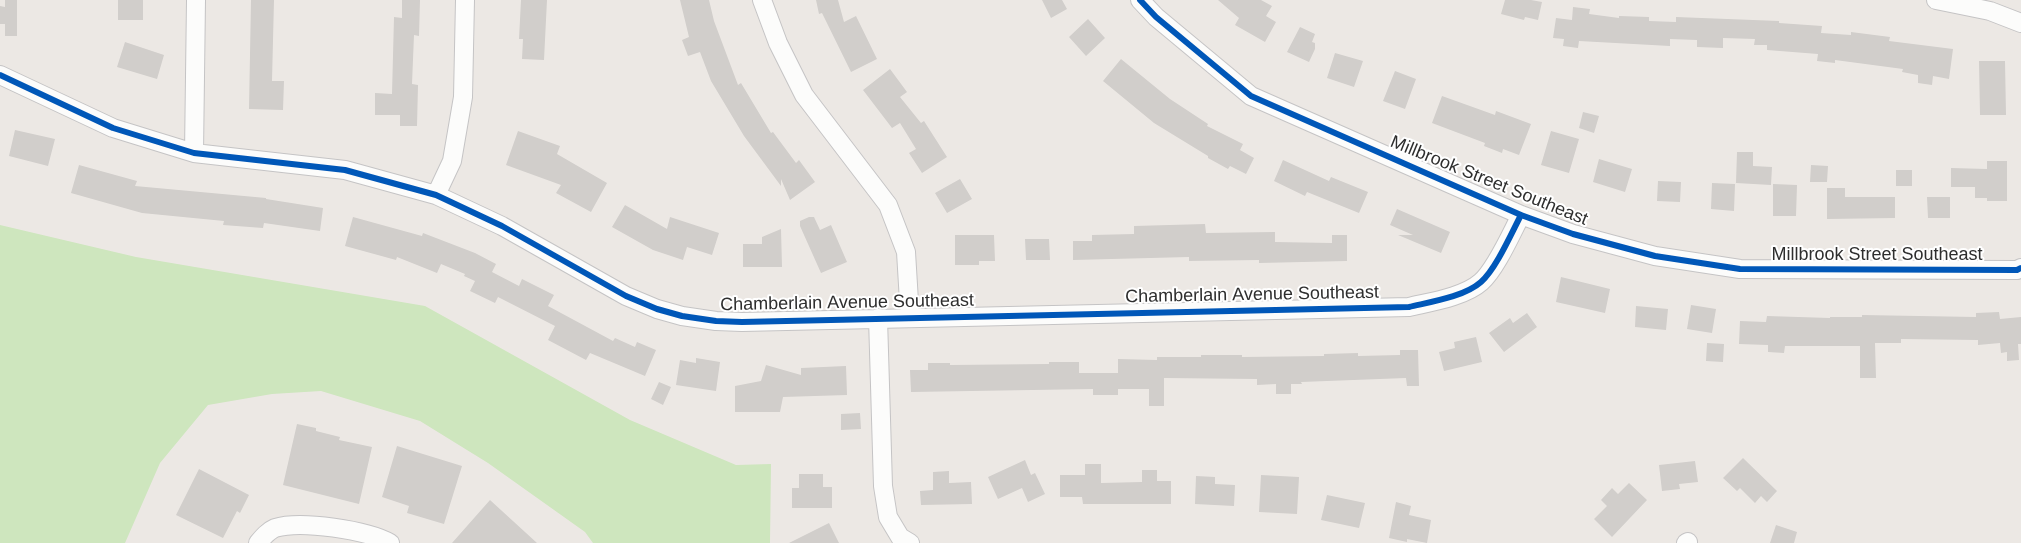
<!DOCTYPE html>
<html>
<head>
<meta charset="utf-8">
<style>
	body { margin:0 }
	canvas { display:block; background:#ece8e4 }
</style>
</head>
<body>
<canvas width="2021" height="543"></canvas>
<script>
const context = document.querySelector('canvas').getContext('2d');
context.lineJoin = 'round';
function fill(path, color) { context.fillStyle = color; context.fill(path, 'evenodd'); }
function strokePath(path, color, width, dash) { context.strokeStyle = color; context.lineWidth = width; context.lineCap = dash ? 'butt' : 'round'; context.setLineDash(dash || []); context.stroke(path); }
function write(font, color, halo, rows, align = 'center') {
  context.font = font + ' Arial,sans-serif'; context.lineWidth = 4; context.setLineDash([]); context.textBaseline = 'middle'; context.strokeStyle = halo; context.fillStyle = color; for (const [text, x, y, turn = 0] of rows) {
    context.save(); context.translate(x, y); context.rotate((+turn || 0) * Math.PI / 180); context.textAlign = isNaN(turn) ? turn : align; if (halo) context.strokeText(text, 0, 0); context.fillText(text, 0, 0); context.restore();
  }
}
const green = new Path2D(`
	M0,225L136,257L425,306L630,420L736,465L771,464L770,543H593L585,532L488,463L420,421L321,391L272,394L208,405L160,463L125,543H0Z`);
const building = new Path2D(`
	M5,0H17V36H5V24H0V6L5,7Z
	M118,0H143V20H118Z
	M251,0H274L272,81H284L283,110L249,109Z
	M402,0H420L419,36L414,35L412,84L418,85L417,126H400V115H375V93L392,94L394,17L402,18Z
	M521,0H547L544,60L522,59L523,39H519Z
	M680,0H709L714,21L738,85L741,83L771,133L773,132L796,163L799,160L815,182L790,200L781,179V186L744,136L711,81L700,52L688,56L682,40L689,37Z
	M816,0H838L844,22L856,16L877,59L851,72L822,13L819,14Z
	M1042,0H1062L1067,9L1051,18Z
	M1218,0H1261L1272,6L1266,16L1276,22L1265,42L1235,25L1239,18Z
	M1505,0H1531L1542,2L1538,20L1525,17L1524,20L1501,14Z
	M1573,7L1590,9L1589,14L1619,18V16L1649,17V21L1676,22V17L1779,21V23L1822,26L1821,33L1851,35V32L1890,37L1889,41L1953,49L1949,79L1933,76L1932,85L1918,83V75L1902,72L1903,69L1835,60V63L1817,61L1818,54L1767,50V45H1754L1755,39L1723,38V48L1697,47V40L1670,39V46L1579,41L1578,48L1563,46L1564,39L1553,38L1556,18L1572,20Z
	M1088,19L1105,38L1086,56L1069,37Z
	M1300,27L1315,34L1312,42L1315,43V49L1309,62L1287,52Z
	M125,42L164,55L157,79L117,67Z
	M1335,53L1363,61L1354,87L1327,78Z
	M1121,59L1170,99L1208,124L1207,126L1243,144L1240,150L1254,158L1246,174L1230,166L1228,169L1208,158V156L1154,123L1103,81Z
	M1979,61H2005L2006,115H1980Z
	M890,69L907,92L900,97L921,123L924,121L947,157L922,173L909,153L916,149L900,123L892,128L863,90Z
	M1395,71L1416,79L1405,109L1383,101Z
	M1442,96L1495,115L1496,111L1531,124L1519,155L1503,149L1502,153L1484,146L1485,143L1432,123Z
	M1583,112L1599,116L1594,133L1579,128Z
	M15,130L55,139L48,166L9,156Z
	M518,131L560,146L557,154L607,183L591,212L556,193L561,185L506,165Z
	M1551,131L1579,139L1569,173L1541,165Z
	M1737,152H1753V166L1772,167L1771,185L1736,183Z
	M1599,159L1632,169L1625,192L1593,182Z
	M1283,160L1329,181L1331,177L1368,192L1359,213L1307,192L1305,196L1274,181Z
	M1987,161H2007V201H1987V198H1975V187H1951V168L1987,169Z
	M79,165L137,181L135,186L266,198V199L323,208L320,231L264,223L263,228L223,225L224,221L142,213L71,193Z
	M1811,165L1828,166L1827,182H1810Z
	M1896,170H1912V186H1896Z
	M960,179L972,199L947,213L935,193Z
	M1658,181L1681,182L1680,202L1657,201Z
	M1712,183L1735,184L1734,211L1711,209Z
	M1773,184L1797,185L1796,216H1773Z
	M1827,188H1845V197H1895V218L1827,219Z
	M1927,197H1950V218H1928Z
	M625,205L667,229L670,217L719,233L712,255L687,247L683,260L653,250L612,227Z
	M1397,209L1450,232L1441,253L1398,235H1413L1390,225Z
	M353,217L422,236L423,233L475,253L496,264L492,272L519,286L522,279L554,295L548,306L613,341L615,338L635,347L637,342L656,350L645,376L590,353L586,360L548,340L555,326L498,297L495,303L470,291L475,281L464,276L465,274L441,264L437,273L397,257L396,260L345,246Z
	M809,217H814L820,230L831,225L847,262L821,273L800,226V221Z
	M1205,224L1206,233L1275,232V242L1332,243V235H1347V261L1259,263V260L1189,261V257L1073,260V241H1092V235L1134,234V226Z
	M781,229L782,267H743V244H762V237Z
	M955,235H994L995,261H979V265H955Z
	M1025,239H1049L1050,260H1026Z
	M1561,277L1610,289L1605,313L1556,302Z
	M1691,305L1716,309L1712,333L1687,329Z
	M1636,306L1668,309L1666,330L1635,327Z
	M1999,312L2000,319L2021,317V344H2018L2019,360L2007,361V352L2001,353L2000,343L1978,345V340L1901,339V343H1875L1876,378H1860V346H1785L1784,353L1768,352V345L1739,344L1740,321L1766,322L1767,316L1830,318V317H1862V315L1976,317V313Z
	M1527,313L1537,327L1504,352L1489,333L1510,318L1513,323Z
	M1476,337L1482,362L1444,371L1439,352L1455,348L1454,342Z
	M1707,343L1724,344L1723,362L1706,361Z
	M1400,350H1418L1419,386H1407L1406,378L1301,382L1302,384H1291V394H1276V384L1257,385V379L1164,378V406H1149V389H1118V395H1093V389L911,392L910,370H928V363H950V365L1049,364V362H1079V373H1118V359L1157,360V357H1201V355H1242V357L1324,356V354L1358,353V356L1400,355Z
	M696,358L720,362L716,391L676,385L680,360L696,363Z
	M766,365L801,375V368L846,366L847,395L783,397L780,412H735V386L761,381Z
	M659,382L671,387L663,405L651,399Z
	M860,413L861,429L841,430V414Z
	M297,424L316,428V431L340,437L339,440L372,447L359,504L283,485Z
	M397,446L462,466L444,524L407,513L409,506L382,497Z
	M1743,458L1777,491L1767,502L1761,496L1755,503L1740,488L1737,491L1723,478Z
	M1025,460L1031,475L1035,473L1045,494L1028,502L1022,488L998,499L988,477Z
	M1695,461L1698,482L1679,484L1680,489L1662,491L1659,465Z
	M1085,464H1101V483L1142,482V470H1157V481H1171V504H1083L1082,497H1060V475H1085Z
	M199,469L249,495L240,513L237,511L223,538L176,515Z
	M949,471V483L971,482L972,504L921,505L920,491L933,490V472Z
	M799,474H823V487H832V508H792V488H799Z
	M1261,475L1299,477L1297,514L1259,512Z
	M1196,476L1215,477V484L1235,485L1234,506L1195,504Z
	M1629,483L1647,500L1612,537L1594,519L1607,506L1601,500L1612,488L1618,494Z
	M1327,495L1365,503L1359,528L1321,520Z
	M490,500L537,543H452Z
	M1396,502L1411,506L1409,515L1431,520L1427,543L1407,539V542L1389,538Z
	M829,523L839,543H789Z
	M1776,525L1797,532L1794,543H1770Z`);
const minor = new Path2D(`
	M762,0L778,43L804,95L888,205L906,252L910,318
	M1140,0L1156,17L1251,96L1521,215L1573,234L1655,256L1740,269L2017,270L2021,268
	M1936,0L1990,11L2021,23
	M0,75L113,128L194,153L345,170L436,195L502,226L626,296L657,309L682,316L716,321L742,322L1409,307C1430,302 1464,297 1481,282C1496,269 1512,232 1521,215
	M194,153L196,0
	M436,195L452,161L463,97L465,0
	M878,318L883,486L888,517L900,537L910,543
	M258,543C263,537 268,531 275,528C301,520 367,530 390,543
	M1686,543L1688,542`);
const cycleway = new Path2D(`
	M1140,0L1156,17L1251,96L1521,215L1573,234L1655,256L1740,269L2017,270L2021,268
	M0,75L113,128L194,153L345,170L436,195L502,226L626,296L657,309L682,316L716,321L742,322L1409,307C1430,302 1464,297 1481,282C1496,269 1512,232 1521,215`);
const streetNames = [
	["Millbrook Street Southeast",1489,181,22],
	["Millbrook Street Southeast",1877,255],
	["Chamberlain Avenue Southeast",1252,295,-1],
	["Chamberlain Avenue Southeast",847,303,-1]
];
fill(green, '#cee6be');
fill(building, '#d1cecb');
strokePath(minor, '#c5c4c5', 20);
strokePath(minor, '#fcfcfb', 18);
strokePath(cycleway, '#0057b8', 6);
write('18px', '#2e2e2e', '#fff', streetNames);
</script>
</body>
</html>
